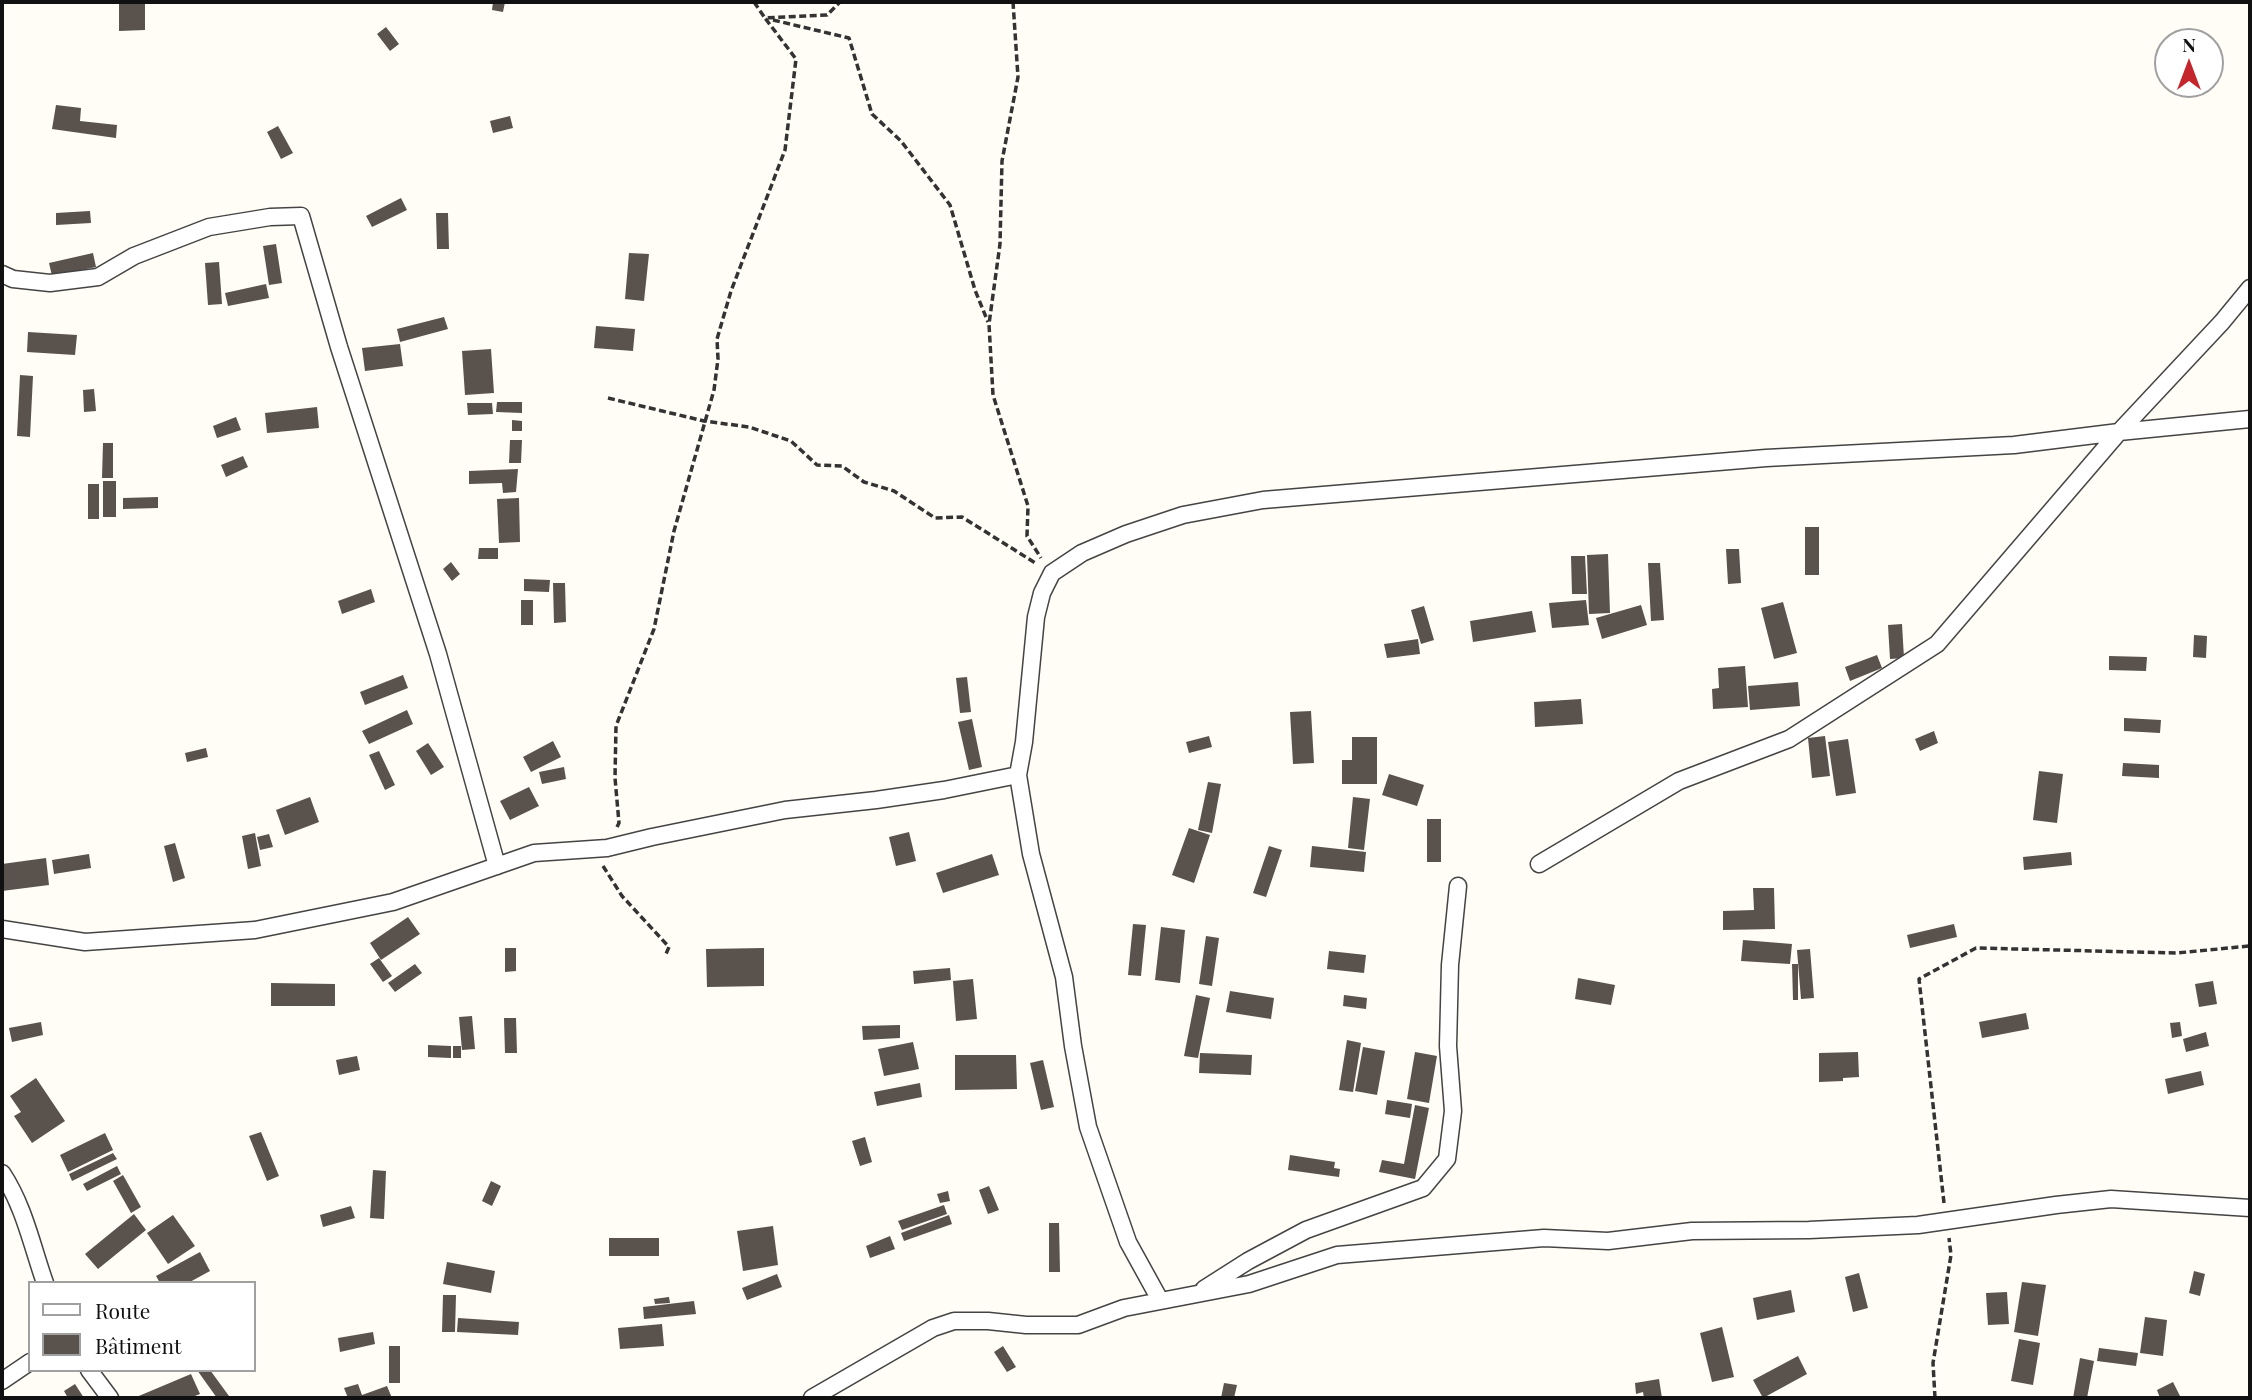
<!DOCTYPE html>
<html>
<head>
<meta charset="utf-8">
<style>
	body { margin:0 }
	#map { position:relative; width:2252px; height:1400px; overflow:hidden; background:#fffdf5; font-family:"Playfair Display",serif }
	canvas { display:block }
	.frame { position:absolute; inset:0; border:4px solid #111; pointer-events:none }
	.legend { position:absolute; left:28px; top:1281px; width:228px; height:91px; box-sizing:border-box; background:#fff; border:2px solid #a0a0a0; margin:0; padding:9px 12px; list-style:none; font-size:21px; color:#111 }
	.legend li { display:flex; align-items:center; gap:14px; height:35px }
	.legend b { width:35px; border:2px solid #a0a0a0 }
	.north { position:absolute; left:2154px; top:28px; width:70px; height:70px; box-sizing:border-box; background:#fff; border:2px solid #a0a0a0; border-radius:50%; rotate:0deg; font-size:19px; font-weight:700; line-height:28px; text-align:center; color:#111 }
	.north::after { content:''; display:block; margin:auto; width:24px; height:32px; background:#c4262e; clip-path:polygon(50% 0,100% 100%,50% 72%,0 100%) }
</style>
</head>
<body>
<div id="map">
<canvas width="2252" height="1400"></canvas>
<div class="frame"></div>
<ul class="legend">
<li><b style="height:9px;background:#fff"></b>Route</li>
<li><b style="height:19px;background:#5a524d"></b>Bâtiment</li>
</ul>
<div class="north">N</div>
</div>
<script>
const context = document.querySelector('canvas').getContext('2d');
context.lineJoin = 'round';
function fill(path, color) { context.fillStyle = color; context.fill(path, 'evenodd'); }
function strokePath(path, color, width, dash) { context.strokeStyle = color; context.lineWidth = width; context.lineCap = dash ? 'butt' : 'round'; context.setLineDash(dash || []); context.stroke(path); }
const building = new Path2D(`
	M119,2H145V30L119,31Z
	M493,2H505L503,12L492,10Z
	M386,27L399,44L390,51L377,34Z
	M56,105L81,108L80,121L117,125L116,138L52,129Z
	M510,116L513,128L493,133L490,121Z
	M278,126L293,153L281,159L267,132Z
	M401,198L407,210L372,227L366,216Z
	M90,211L91,223L56,225V213Z
	M436,213H448L449,249H437Z
	M276,244L282,283L269,285L263,246Z
	M93,253L96,267L52,276L49,263Z
	M629,253L649,254L644,301L625,299Z
	M219,262L222,304L208,305L205,263Z
	M266,284L269,298L228,306L225,293Z
	M444,317L448,329L400,342L397,329Z
	M596,326L635,329L633,351L594,348Z
	M28,332L77,335L75,355L27,352Z
	M400,344L403,366L365,371L362,348Z
	M491,349L494,393L465,395L462,351Z
	M20,375L33,376L30,437L17,436Z
	M94,389L96,411L84,412L83,390Z
	M497,402H522V413L496,412Z
	M467,403H492L493,414L468,415Z
	M317,407L319,428L267,433L265,413Z
	M236,417L241,430L217,438L213,426Z
	M512,420L522,421V431H512Z
	M510,440H522L521,463H509Z
	M103,443H113V478H102Z
	M243,456L248,467L226,477L221,465Z
	M518,469L516,492L503,493L502,483L469,484V471Z
	M103,481H116V517H103Z
	M88,484H99V519H88Z
	M158,497V508L123,509V498Z
	M519,498L520,542L499,543L497,499Z
	M1805,527H1819V575H1805Z
	M479,548H498V559H478Z
	M1726,549H1739L1741,583L1728,584Z
	M1608,554L1610,613L1589,614L1587,555Z
	M1571,556H1585L1587,594H1572Z
	M451,562L460,574L452,581L443,569Z
	M1648,563H1660L1664,620L1651,621Z
	M524,579L550,580L549,592L524,591Z
	M553,583H565L566,622L554,623Z
	M371,589L375,602L342,614L338,601Z
	M521,600H533V625H521Z
	M1586,600L1589,625L1552,628L1549,603Z
	M1783,602L1797,653L1774,659L1761,608Z
	M1641,605L1647,625L1602,639L1596,618Z
	M1424,606L1434,640L1421,644L1411,610Z
	M1532,611L1536,632L1473,642L1470,621Z
	M1902,624L1904,658L1890,659L1888,625Z
	M2194,635L2207,636L2206,658L2193,657Z
	M1418,639L1420,654L1387,658L1384,644Z
	M1877,655L1882,668L1850,681L1845,667Z
	M2109,656L2147,657L2146,671L2109,670Z
	M1745,666L1748,707L1713,709L1712,689L1719,688L1718,668Z
	M403,675L408,688L365,705L360,692Z
	M967,677L971,712L960,713L956,678Z
	M1798,682L1800,706L1750,710L1748,686Z
	M1581,699L1583,724L1535,727L1534,702Z
	M407,710L413,724L369,744L362,731Z
	M1311,711L1314,763L1293,764L1290,712Z
	M2124,718L2161,720L2160,733L2124,731Z
	M972,719L982,767L969,770L958,722Z
	M1934,731L1938,743L1920,751L1915,739Z
	M1209,736L1212,747L1189,753L1186,742Z
	M1825,736L1830,776L1812,778L1808,738Z
	M1352,737H1377V784H1342V760H1352Z
	M1848,739L1856,793L1836,796L1828,742Z
	M553,741L561,757L531,772L523,757Z
	M428,743L444,767L431,775L416,751Z
	M206,748L208,757L187,762L185,753Z
	M379,751L395,785L385,790L369,755Z
	M2123,763L2159,765V778L2122,776Z
	M564,767L566,779L542,784L539,772Z
	M2039,771L2063,774L2057,823L2033,820Z
	M1389,774L1424,785L1417,806L1382,795Z
	M1208,782L1221,784L1212,833L1198,830Z
	M529,787L539,806L510,820L500,801Z
	M310,797L319,822L285,835L276,810Z
	M1353,797L1370,799L1364,850L1348,848Z
	M1427,819H1441V862H1427Z
	M1189,828L1210,835L1194,883L1172,875Z
	M909,832L916,861L896,866L889,837Z
	M255,833L261,866L248,869L242,836Z
	M269,834L273,847L260,850L257,837Z
	M175,843L185,878L173,882L164,846Z
	M1269,846L1282,850L1266,897L1253,893Z
	M1312,846L1366,852L1364,872L1310,867Z
	M2071,852L2072,865L2024,870L2023,857Z
	M89,854L91,868L54,874L52,860Z
	M992,854L999,875L943,893L936,873Z
	M46,858L49,885L2,891V864Z
	M1753,888H1774L1775,929L1723,930V911L1754,910Z
	M408,917L420,934L381,960L370,943Z
	M1133,924L1146,925L1141,976L1128,975Z
	M1954,924L1957,937L1910,948L1907,935Z
	M1161,927L1185,930L1180,983L1155,980Z
	M1206,936L1219,938L1212,986L1199,984Z
	M1743,940L1792,944L1790,964L1741,961Z
	M505,948H516V971L505,972Z
	M764,948V986L707,987L706,949Z
	M1810,949L1814,998L1801,999L1797,950Z
	M1329,951L1366,955L1364,973L1327,969Z
	M379,958L392,976L383,982L370,964Z
	M415,964L422,973L395,992L388,983Z
	M1792,964H1798V1000H1793Z
	M950,968L951,980L914,984L913,971Z
	M1578,978L1615,985L1611,1005L1575,999Z
	M973,979L977,1019L956,1021L953,981Z
	M2213,981L2217,1004L2199,1007L2195,984Z
	M271,983L335,984V1006H271Z
	M1230,991L1274,998L1271,1019L1226,1012Z
	M1196,995L1210,998L1198,1058L1184,1056Z
	M1344,995L1367,998L1366,1009L1343,1006Z
	M2026,1013L2029,1029L1982,1038L1979,1022Z
	M472,1016L475,1049L462,1050L459,1017Z
	M504,1018H516L517,1053H505Z
	M41,1022L43,1035L12,1042L9,1028Z
	M2180,1022L2182,1036L2172,1038L2170,1023Z
	M900,1025V1038L863,1040L862,1026Z
	M2206,1032L2209,1046L2186,1052L2183,1039Z
	M1347,1040L1361,1043L1353,1092L1339,1090Z
	M913,1042L919,1069L884,1076L878,1049Z
	M428,1045L451,1046V1058L428,1057Z
	M453,1046H461V1058H453Z
	M1363,1047L1385,1051L1377,1095L1355,1091Z
	M1415,1052L1437,1056L1429,1103L1407,1099Z
	M1858,1052L1859,1077L1843,1078V1081L1819,1082V1053Z
	M1200,1053L1252,1055L1251,1075L1199,1073Z
	M955,1055H1016L1017,1089L955,1090Z
	M357,1056L360,1070L339,1075L336,1060Z
	M1043,1060L1054,1107L1041,1110L1030,1063Z
	M2201,1071L2204,1085L2168,1094L2165,1079Z
	M36,1078L65,1121L32,1143L14,1116L21,1112L10,1096Z
	M920,1083L922,1097L877,1106L874,1092Z
	M1387,1100L1412,1104L1410,1118L1385,1114Z
	M1415,1105L1429,1108L1415,1179L1379,1172L1382,1160L1404,1164Z
	M261,1132L279,1176L267,1181L249,1136Z
	M105,1133L113,1150L68,1172L60,1155Z
	M865,1137L872,1162L860,1166L852,1141Z
	M113,1153L117,1159L72,1181L69,1174Z
	M1290,1155L1335,1162L1334,1168L1340,1169L1339,1177L1288,1170Z
	M117,1166L121,1174L87,1191L83,1184Z
	M373,1170L386,1171L384,1219L370,1218Z
	M123,1175L141,1207L131,1213L113,1181Z
	M491,1181L501,1186L492,1206L482,1201Z
	M989,1186L999,1210L988,1214L979,1190Z
	M948,1191L950,1201L940,1203L937,1194Z
	M944,1205L947,1214L902,1230L898,1221Z
	M351,1206L355,1218L323,1227L320,1215Z
	M134,1214L146,1230L98,1269L85,1254Z
	M173,1215L195,1246L168,1264L147,1233Z
	M949,1215L952,1224L904,1241L901,1233Z
	M1049,1223H1059L1060,1272H1049Z
	M773,1226L778,1265L743,1271L737,1231Z
	M890,1236L895,1249L870,1258L866,1246Z
	M609,1238H659V1256H609Z
	M200,1252L210,1271L188,1283H160L156,1276Z
	M447,1262L495,1271L491,1293L443,1284Z
	M2194,1271L2205,1274L2200,1296L2189,1293Z
	M1859,1273L1868,1308L1853,1312L1845,1277Z
	M777,1274L782,1287L747,1300L742,1288Z
	M2022,1282L2046,1285L2038,1336L2014,1332Z
	M1791,1290L1795,1312L1757,1320L1753,1298Z
	M2007,1292L2009,1324L1988,1325L1986,1293Z
	M443,1295H456L455,1332H442Z
	M669,1297L670,1303L655,1304L654,1299Z
	M694,1301L696,1314L644,1319L643,1307Z
	M2145,1317L2167,1320L2163,1356L2140,1353Z
	M458,1318L519,1322L518,1335L457,1332Z
	M662,1324L664,1346L620,1349L618,1328Z
	M1722,1327L1734,1377L1712,1382L1700,1333Z
	M373,1332L375,1344L340,1352L338,1338Z
	M2019,1339L2040,1343L2033,1385L2011,1381Z
	M389,1346H400V1383H389Z
	M1003,1346L1016,1367L1007,1372L994,1352Z
	M2099,1348L2138,1353L2136,1366L2097,1361Z
	M1798,1356L1807,1374L1763,1398L1753,1380Z
	M2080,1358L2094,1361L2087,1398H2073Z
	M197,1370H210L229,1396L217,1398Z
	M191,1374L200,1394L190,1398H134Z
	M1659,1379L1662,1398H1644L1643,1392L1636,1394L1635,1383Z
	M2173,1382L2181,1398H2160L2157,1390Z
	M1224,1383L1237,1385L1234,1398H1221Z
	M75,1384L84,1398H68L64,1391Z
	M358,1384L362,1395L387,1386L392,1398H348L344,1388Z`);
const path = new Path2D(`
	M754,2L765,18
	M1013,2L1018,77L1002,161L1000,244L989,324L993,395L1028,506L1027,536L1041,558
	M773,20L849,38L872,114L901,141L950,205L975,290L988,322
	M608,398L704,421L749,427L791,441L817,465L842,466L864,482L894,491L935,518L962,517L1037,564
	M617,827L619,823L615,778L616,726L654,629L674,531L714,390L718,359L717,339L731,291L785,150L796,59L765,18L827,15L840,2
	M603,866L622,896L669,947L666,954
	M1944,1203L1919,979L1976,948L2177,953L2250,946
	M1935,1398L1933,1363L1951,1255L1949,1238`);
const minor = new Path2D(`
	M2,274L13,279L50,283L98,277L134,256L209,227L270,217L301,216L339,347L438,654L497,866
	M1539,864L1679,781L1789,739L1937,644L2119,432L2222,322L2250,288
	M2,929L85,942L255,930L393,902L534,853L607,848L652,837L785,810L876,800L944,790L1018,775
	M2,1173C24,1206 32,1246 45,1283
	M1204,1289L1248,1261L1306,1230L1423,1188L1447,1159L1453,1111L1448,1046L1450,965L1458,886
	M1160,1300L1128,1242L1088,1127L1073,1046L1064,977L1031,854L1018,775L1024,742L1036,617L1042,593L1052,573L1082,553L1126,534L1183,515L1263,500L1766,458L2014,445L2119,432L2250,419
	M89,1370L110,1398
	M2,1381L30,1362
	M812,1398L933,1328L954,1321H988L1026,1325H1078L1124,1308L1249,1284L1337,1255L1544,1238L1608,1241L1692,1231L1809,1230L1918,1225L2056,1205L2111,1199L2250,1208`);
fill(building, '#5a524d');
strokePath(minor, '#444', 19);
strokePath(path, '#333', 3.5, [7, 3.5]);
strokePath(minor, '#fff', 16);
</script>
</body>
</html>
